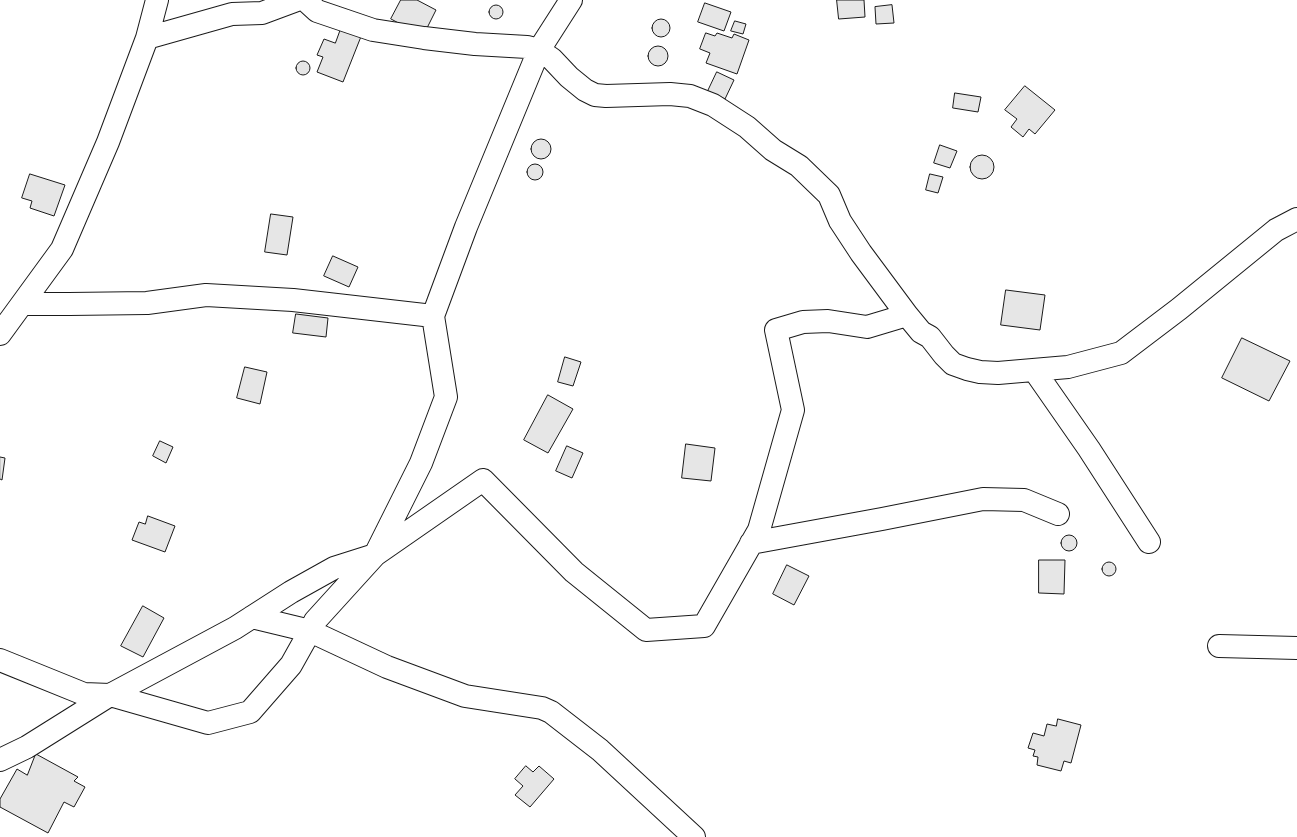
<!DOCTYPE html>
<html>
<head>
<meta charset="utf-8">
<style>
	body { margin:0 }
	canvas { display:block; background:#fff }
</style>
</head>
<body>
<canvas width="1297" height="837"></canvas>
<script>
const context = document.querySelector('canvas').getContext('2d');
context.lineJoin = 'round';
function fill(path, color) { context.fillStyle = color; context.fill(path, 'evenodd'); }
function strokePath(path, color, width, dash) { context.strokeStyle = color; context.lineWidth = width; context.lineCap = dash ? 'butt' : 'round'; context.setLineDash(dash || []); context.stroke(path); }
const building = new Path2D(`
	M401,0H417L436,10L423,36L391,19Z
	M837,0H864L865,17L839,19Z
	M705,3L731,12L724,31L698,22Z
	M489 12a7 7 0 1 1 14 0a7 7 0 1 1-14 0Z
	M892,5L894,23L876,24L875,7Z
	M652 28a9 9 0 1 1 18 0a9 9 0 1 1-18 0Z
	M735,21L746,24L743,34L731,31Z
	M342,26L362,34L343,82L317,72L323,57L317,55L324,39L335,43Z
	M706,33L715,36L717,33L732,38L734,34L749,40L737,74L706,63L710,53L700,49Z
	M648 56a10 10 0 1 1 20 0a10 10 0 1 1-20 0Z
	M296 68a7 7 0 1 1 14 0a7 7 0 1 1-14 0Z
	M717,72L734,80L725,99L708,91Z
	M1025,86L1055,110L1035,134L1029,129L1023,137L1011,127L1017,119L1005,110Z
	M955,93L981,97L978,112L953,108Z
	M531 149a10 10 0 1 1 20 0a10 10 0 1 1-20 0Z
	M940,145L957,151L950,168L934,163Z
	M970 167a12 12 0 1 1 24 0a12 12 0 1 1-24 0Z
	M527 172a8 8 0 1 1 16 0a8 8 0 1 1-16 0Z
	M30,174L65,185L54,216L30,208L32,201L22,198Z
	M930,174L943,177L938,193L926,190Z
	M271,214L293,217L287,255L265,252Z
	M333,256L358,267L349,287L324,276Z
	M1006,290L1045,295L1040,330L1001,325Z
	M296,314L328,318L326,337L293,333Z
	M1242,338L1290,361L1269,401L1222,378Z
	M565,357L581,362L573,386L558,382Z
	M245,367L267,372L260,404L237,398Z
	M548,395L573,409L548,453L524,440Z
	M160,441L173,447L166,463L153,456Z
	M686,444L715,448L711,481L682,478Z
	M567,446L583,453L572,478L556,471Z
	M0,457L5,458L2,480L0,479Z
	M148,516L175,526L165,552L132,540L139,522L145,524Z
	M1061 543a8 8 0 1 1 16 0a8 8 0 1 1-16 0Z
	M1039,560H1065L1064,594L1039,593Z
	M1102 569a7 7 0 1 1 14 0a7 7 0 1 1-14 0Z
	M787,565L809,576L794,605L773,594Z
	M143,606L164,618L143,657L121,646Z
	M1058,719L1081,725L1071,763L1064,761L1061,771L1037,765L1038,757L1033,756L1035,750L1028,748L1033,733L1044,736L1047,724L1056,726Z
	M36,754L78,777L74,781L85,787L74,807L64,802L48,833L0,807V799L17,769L27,775Z
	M526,766L533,772L539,766L554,779L530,807L515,795L523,786L515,779Z`);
const minor = new Path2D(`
	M305,0L317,11L373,30L424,38L475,44L527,47L539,50L552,59L569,77L585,90L595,95L606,96L670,94L690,96L713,105L747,127L773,150L799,166L829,195L840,221L861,253L907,315
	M147,38L232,14L262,13L297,0
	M23,304H69L147,303L206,295L293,300L433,316
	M0,334L62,249L108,142L147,38L157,0
	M1034,370L1089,449L1149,542
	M751,543L882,519L983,499L1024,500L1058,514
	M252,617L310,631L387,667L465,696L542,708L551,712L600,750L694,837
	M1219,646L1297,648
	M0,660L84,694L110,695L208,723L250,712L291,665L310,631L315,621L375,555L421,463L446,397L433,316L466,227L539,50L571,0
	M0,760L27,747L110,695L235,628L291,592L334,568L375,555L483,480L574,572L646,630L704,626L759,530L793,410L776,330L803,322L828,321L867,327L907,315L921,332L930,337L944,355L953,364L967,369L980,372L998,373L1068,367L1121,353L1179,309L1276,230L1297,219`);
fill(building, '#e6e6e6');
strokePath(building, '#1a1a1a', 1);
strokePath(minor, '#1a1a1a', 24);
strokePath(minor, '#fff', 22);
</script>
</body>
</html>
